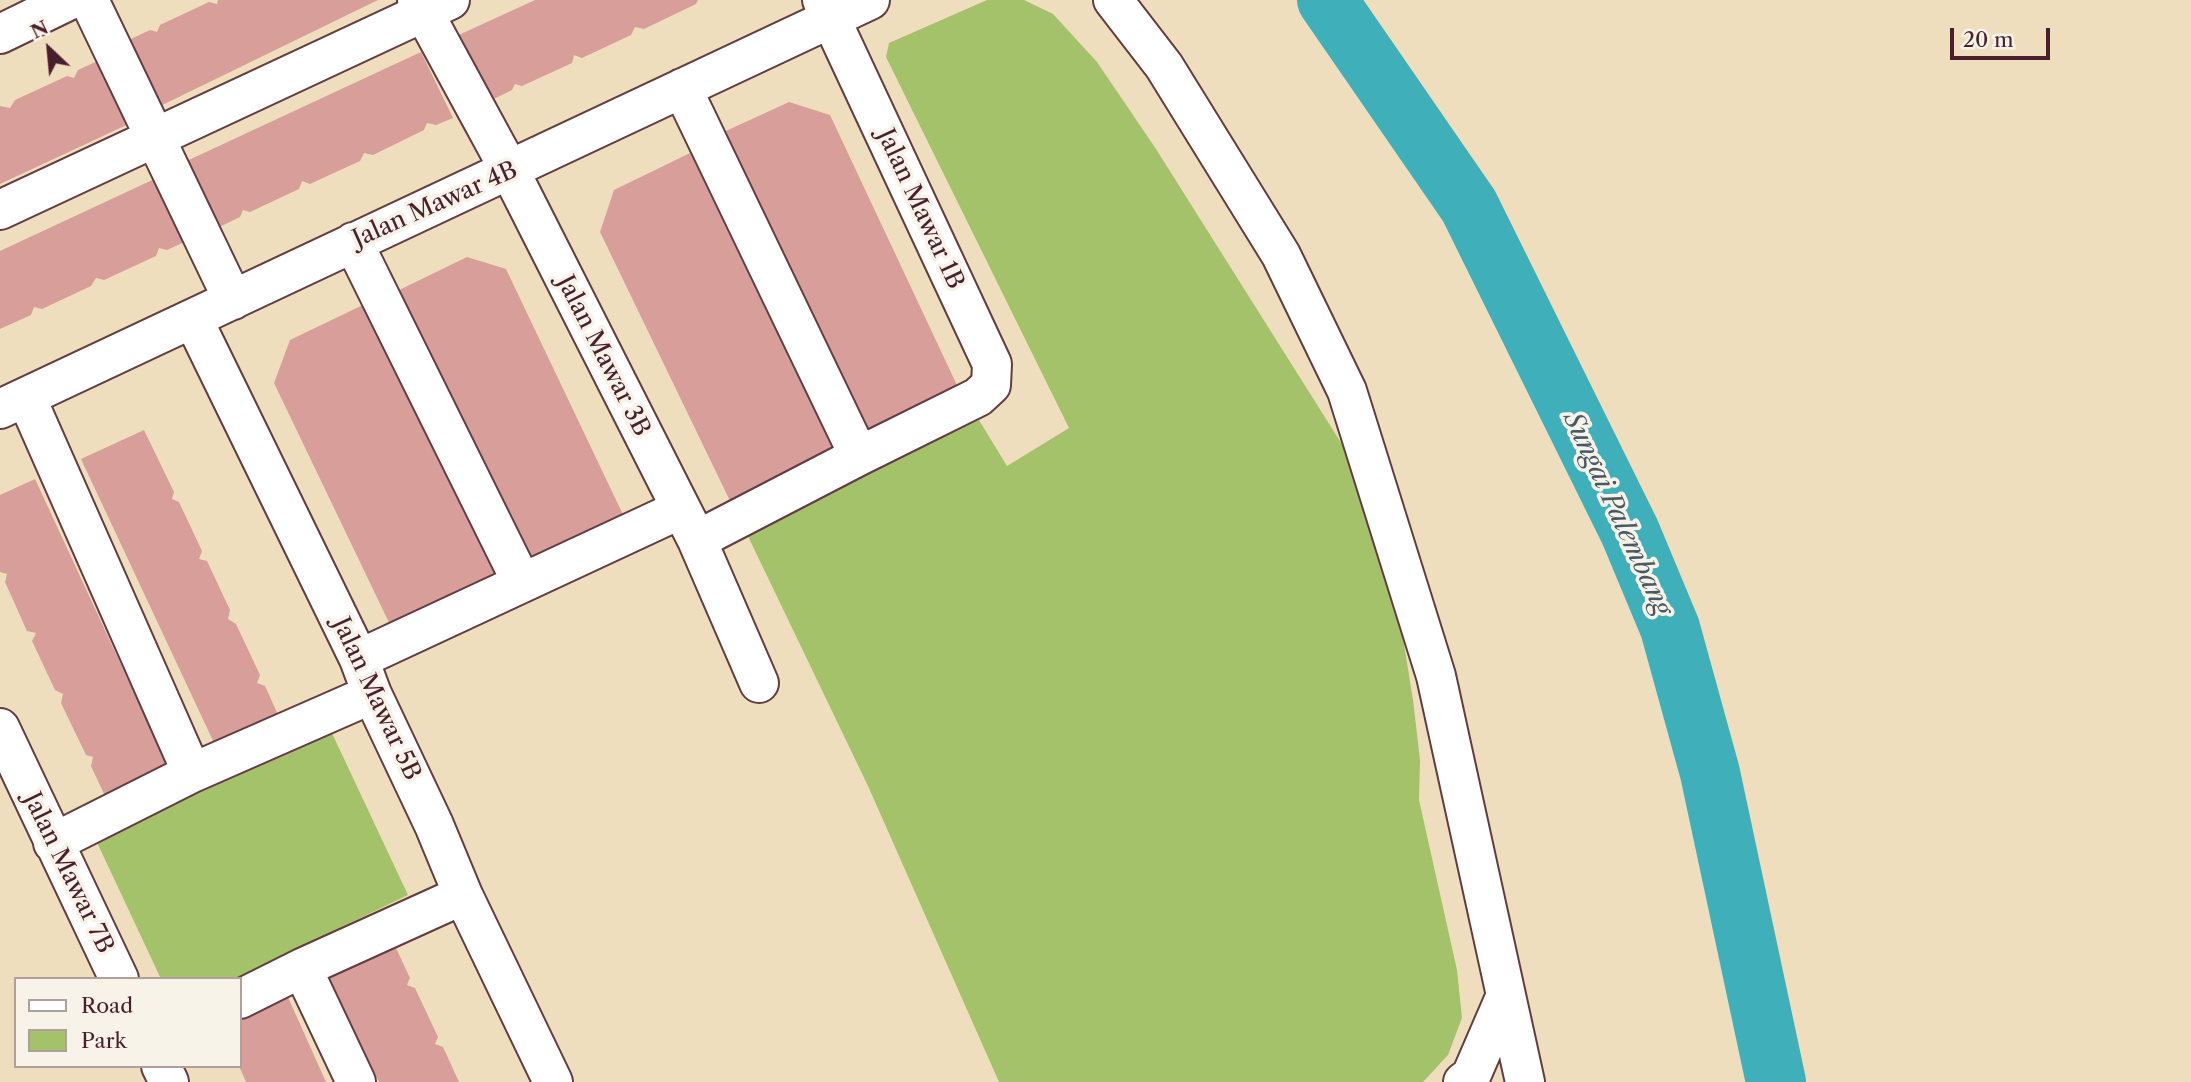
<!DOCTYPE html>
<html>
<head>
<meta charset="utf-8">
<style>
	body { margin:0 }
	#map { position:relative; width:2191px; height:1082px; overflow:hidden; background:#efdebd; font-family:"Libre Caslon Text",serif }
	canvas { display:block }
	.legend { position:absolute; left:14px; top:977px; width:228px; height:91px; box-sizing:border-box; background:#f7f3e8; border:2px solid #b29e9c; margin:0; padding:9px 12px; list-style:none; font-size:21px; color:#4a1f2b }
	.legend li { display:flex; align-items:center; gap:14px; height:35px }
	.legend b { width:35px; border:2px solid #b29e9c }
	.north { position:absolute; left:14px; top:14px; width:70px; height:70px; -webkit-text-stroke:5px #f7f3e8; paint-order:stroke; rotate:334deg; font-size:19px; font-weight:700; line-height:28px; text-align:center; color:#4a1f2b }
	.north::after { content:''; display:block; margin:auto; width:24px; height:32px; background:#4a1f2b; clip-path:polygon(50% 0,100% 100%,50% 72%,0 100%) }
	.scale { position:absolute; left:1950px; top:28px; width:100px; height:32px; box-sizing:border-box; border:4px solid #4a1f2b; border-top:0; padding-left:9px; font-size:21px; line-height:24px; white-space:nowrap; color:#4a1f2b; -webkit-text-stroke:5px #f7f3e8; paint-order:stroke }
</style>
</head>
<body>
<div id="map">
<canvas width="2191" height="1082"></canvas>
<ul class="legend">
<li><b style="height:9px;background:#fff"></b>Road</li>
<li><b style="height:19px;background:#a4c269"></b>Park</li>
</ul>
<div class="north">N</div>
<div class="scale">20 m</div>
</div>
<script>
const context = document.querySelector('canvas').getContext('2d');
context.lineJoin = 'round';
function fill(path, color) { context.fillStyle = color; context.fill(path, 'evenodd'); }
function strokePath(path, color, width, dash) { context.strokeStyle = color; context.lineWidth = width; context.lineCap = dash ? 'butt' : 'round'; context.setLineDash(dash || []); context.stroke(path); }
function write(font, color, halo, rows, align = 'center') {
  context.font = font + ' "Libre Caslon Text",serif'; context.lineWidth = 7; context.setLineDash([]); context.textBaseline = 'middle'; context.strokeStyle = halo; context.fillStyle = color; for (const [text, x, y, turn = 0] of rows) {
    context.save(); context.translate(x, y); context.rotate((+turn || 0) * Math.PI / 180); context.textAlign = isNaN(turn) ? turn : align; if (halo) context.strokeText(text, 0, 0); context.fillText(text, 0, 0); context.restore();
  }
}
const green = new Path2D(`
	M987,0H1024L1053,14L1097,62L1156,149L1350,457L1399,613L1413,700L1420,760L1419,800L1457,970L1462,1018L1448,1055L1423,1082H999L868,786L745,530L979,420L1007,466L1069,428L886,57L889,43Z
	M330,729L408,895L234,979H161L94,836Z`);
const river = new Path2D(`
	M1327,0L1469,206L1630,532L1670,628L1710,773L1776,1082`);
const building = new Path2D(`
	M218,0H378L150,111L120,44L150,30L157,32L160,25L209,2L217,4Z
	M535,0H698L696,4L644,29L635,27L631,35L582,58L574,55L572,63L522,86L515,84L512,90L482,105L450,39Z
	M421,52L453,118L436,125L427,123L424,130L373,155L364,153L360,161L310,184L302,181L299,189L250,212L243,210L240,217L211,231L178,165Z
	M104,58L133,122L0,184V106L10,108L15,100L67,76L74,78L78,70Z
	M789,102L830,115L963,398L862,446L715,136Z
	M690,153L836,455L732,505L600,232L614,190Z
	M163,175L193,238L167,250L159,248L156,256L104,280L96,278L91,286L42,309L34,307L31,315L0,329V251Z
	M467,257L506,269L627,523L528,571L395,292Z
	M367,303L502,584L395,635L274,383L290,340Z
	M144,430L174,492L172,499L179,502L202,551L199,559L207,561L230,610L228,619L236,624L260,675L257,683L265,686L279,717L215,745L81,459Z
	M35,479L168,766L105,796L91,766L93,757L86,755L61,703L63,694L55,690L32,641L36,633L27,631L5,582L7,574L0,572V495Z
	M396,948L410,978L407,985L415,988L438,1037L435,1044L443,1047L459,1082H379L329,978Z
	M287,995L326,1082H246L239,1066L242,1060L240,1059V1018Z`);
const minor = new Path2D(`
	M89,0L233,300
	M417,0L510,171L697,540L759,683
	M0,34L70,0
	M682,88L859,456
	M0,210L450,0
	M353,242L522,583
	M193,319L359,659L372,694L434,825L463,895L553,1082
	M26,397L192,773
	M0,409L870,0
	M697,540L859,456L978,397L991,385L992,364L822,0
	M359,659L679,510
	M0,728L119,979
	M53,843L192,773L372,694
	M302,968L356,1082
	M240,999L302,968L463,895
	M161,1066L169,1082`);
const major = new Path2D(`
	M1113,0L1164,66L1281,255L1347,391L1436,676L1525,1082
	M1463,1082L1471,1076L1506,995`);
const streetNames = [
	["Jalan Mawar 4B",435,205,-24],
	["Jalan Mawar 1B",920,209,65],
	["Jalan Mawar 3B",603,356,63],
	["Jalan Mawar 5B",376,699,65],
	["Jalan Mawar 7B",68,873,64]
];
const waterNames = [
	["Sungai Palembang",1617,514,65]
];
fill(green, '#a4c269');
strokePath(river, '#3fafba', 60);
fill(building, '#d89e99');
strokePath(minor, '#633c41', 42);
strokePath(major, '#633c41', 42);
strokePath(minor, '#fff', 38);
strokePath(major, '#fff', 38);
write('24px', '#4a1f2b', '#f7f3e8', streetNames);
write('italic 26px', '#465964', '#f7f3e8', waterNames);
</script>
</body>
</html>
